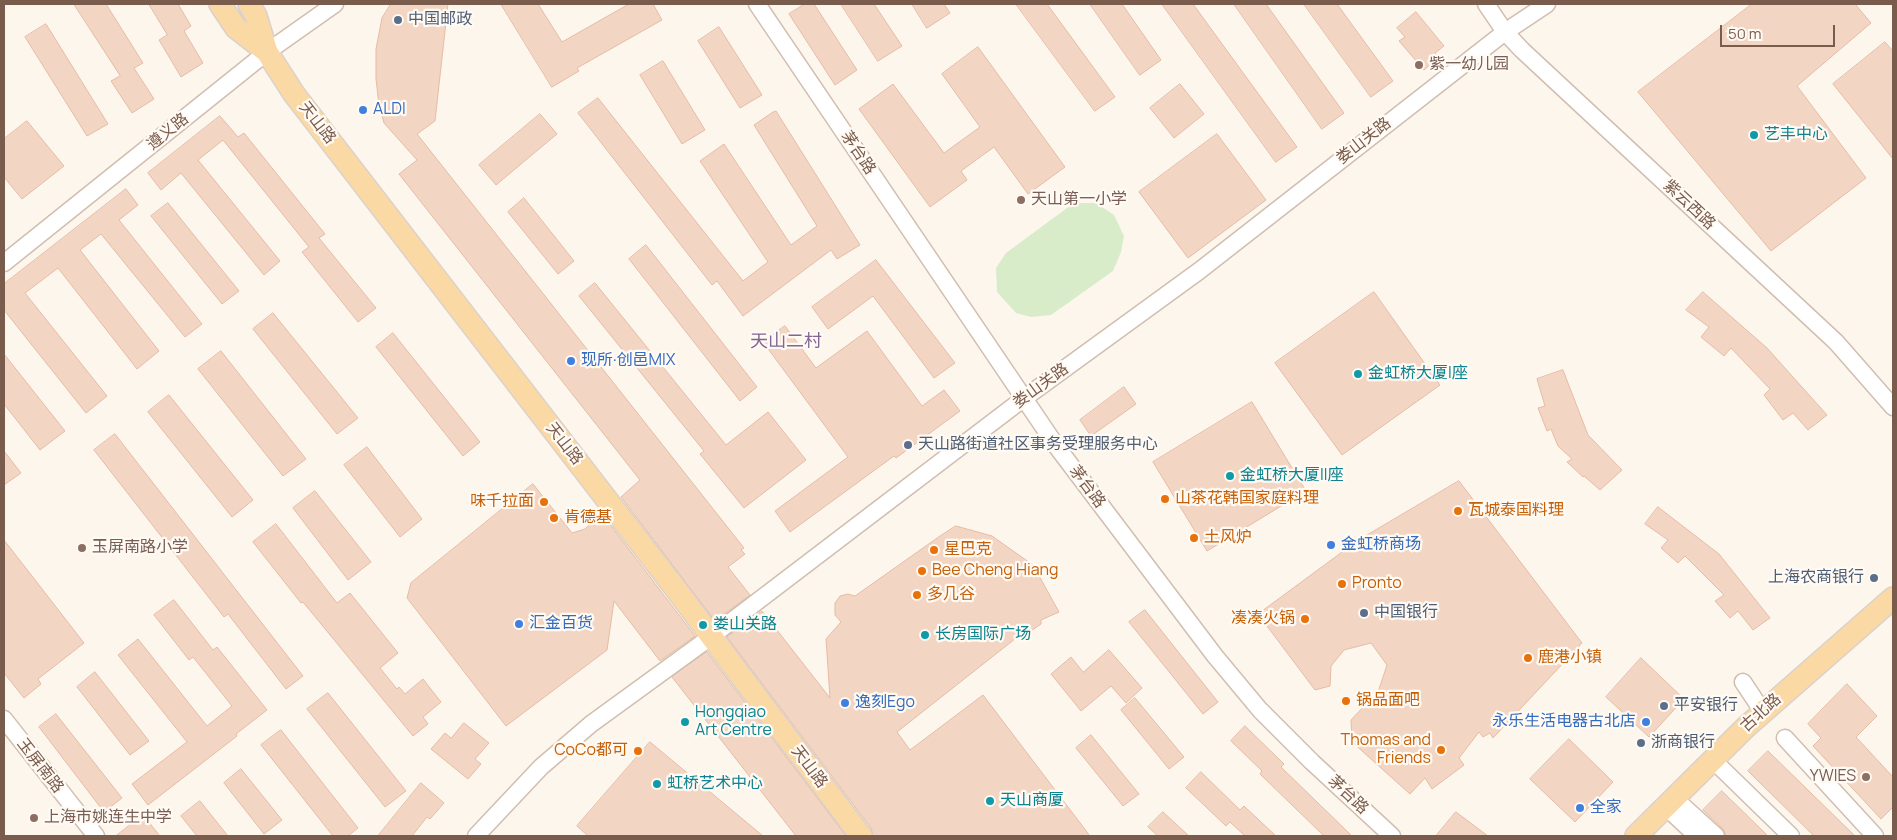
<!DOCTYPE html>
<html>
<head>
<meta charset="utf-8">
<style>
	body { margin:0 }
	#map { position:relative; width:1897px; height:840px; overflow:hidden; background:#fdf6ec; font-family:Manrope,sans-serif }
	canvas { display:block }
	.frame { position:absolute; inset:0; border:5px solid #7a5c4d; pointer-events:none }
	.scale { position:absolute; left:1720px; top:25px; width:115px; height:22px; box-sizing:border-box; border:2px solid #7a5c4d; border-top:0; padding-left:6px; font-size:15px; line-height:18px; white-space:nowrap; color:#7a5c4d; -webkit-text-stroke:4px #fffaf3; paint-order:stroke }
</style>
</head>
<body>
<div id="map">
<canvas width="1897" height="840"></canvas>
<div class="frame"></div>
<div class="scale">50 m</div>
</div>
<script>
const context = document.querySelector('canvas').getContext('2d');
context.lineJoin = 'round';
function fill(path, color) { context.fillStyle = color; context.fill(path, 'evenodd'); }
function strokePath(path, color, width, dash) { context.strokeStyle = color; context.lineWidth = width; context.lineCap = dash ? 'butt' : 'round'; context.setLineDash(dash || []); context.stroke(path); }
function write(font, color, halo, rows, align = 'center') {
  context.font = font + ' Manrope,"Noto Sans SC",sans-serif'; context.lineWidth = 4.5; context.setLineDash([]); context.textBaseline = 'middle'; context.strokeStyle = halo; context.fillStyle = color; for (const [text, x, y, turn = 0] of rows) {
    context.save(); context.translate(x, y); context.rotate((+turn || 0) * Math.PI / 180); context.textAlign = isNaN(turn) ? turn : align; if (halo) context.strokeText(text, 0, 0); context.fillText(text, 0, 0); context.restore();
  }
}
const green = new Path2D(`
	M1077,203H1096L1114,215L1124,236L1121,252L1113,271L1051,315L1031,317L1016,313L997,292L996,268L1006,253L1067,208Z`);
const building = new Path2D(`
	M74,4H106L143,63L134,68L154,99L132,113L111,81L120,76Z
	M149,4H178L191,26L184,31L203,63L181,77L159,40L167,35Z
	M391,4H448L435,121L417,134L744,548L741,550L745,554L728,567L750,595L715,621L621,497L640,480L399,174L417,160L384,123L379,105L376,79V49L382,18Z
	M501,4H538L562,42L629,4H653L662,20L577,68L579,71L552,87Z
	M805,4H814L857,70L835,85L789,14Z
	M841,4H874L902,46L878,61Z
	M912,4H944L950,13L927,28Z
	M1016,4H1047L1115,97L1095,111Z
	M1090,4H1122L1161,60L1140,75Z
	M1162,4H1193L1297,147L1276,162Z
	M1234,4H1266L1344,113L1322,129Z
	M1304,4H1337L1393,81L1371,97Z
	M1752,4H1855L1871,23L1797,86L1866,178L1771,251L1638,92Z
	M1416,12L1444,46L1435,53L1439,57L1424,70L1399,41L1405,37L1397,28Z
	M46,24L108,124L87,136L25,37Z
	M719,27L762,95L740,108L698,41Z
	M1885,42L1893,51V159L1833,84Z
	M978,47L1065,167L1028,194L994,147L961,171L967,180L930,207L859,109L893,84L944,153L980,127L942,74Z
	M663,61L705,130L682,144L640,75Z
	M1180,84L1204,114L1174,138L1150,108Z
	M598,98L743,281L768,262L700,161L724,144L791,245L817,226L754,125L773,112L776,111L860,245L837,259L831,250L743,316L717,281L712,285L578,113Z
	M540,114L557,134L496,185L479,165Z
	M220,116L238,137L244,133L325,234L319,238L376,308L358,322L302,252L309,247L223,140L198,160L280,261L264,275L181,173L161,190L148,173Z
	M27,121L64,166L22,199L4,177V139Z
	M1217,134L1266,200L1188,258L1139,192Z
	M126,189L138,205L119,220L202,324L185,337L101,234L80,250L159,351L137,369L58,268L25,293L107,396L86,413L4,310V284Z
	M524,198L574,261L558,274L508,212Z
	M168,203L239,291L222,304L151,216Z
	M646,245L757,387L740,401L629,259Z
	M876,260L955,363L934,378L873,296L828,329L812,307Z
	M595,283L726,445L768,412L806,460L744,508L700,454L704,451L579,296Z
	M1374,292L1440,385L1342,455L1275,363Z
	M1703,292L1767,348L1827,415L1808,430L1793,413L1783,420L1764,395L1770,389L1731,348L1724,356L1701,337L1709,327L1686,310Z
	M273,313L358,418L337,434L253,329Z
	M785,326L816,368L867,331L922,406L944,390L960,411L896,458L894,456L790,532L775,511L848,457L763,342Z
	M393,333L480,442L463,456L376,347Z
	M221,351L306,459L283,476L198,369Z
	M4,354L65,431L40,450L4,404Z
	M1563,370L1588,435L1622,470L1600,490L1584,476L1583,477L1567,462L1572,459L1558,446L1551,429L1547,431L1538,408L1545,406L1537,379Z
	M1124,387L1136,404L1091,436L1080,420Z
	M169,395L253,500L232,517L148,412Z
	M1252,402L1306,491L1207,551L1153,462Z
	M115,434L303,676L286,689L228,614L224,617L94,450Z
	M367,447L422,519L400,537L344,465Z
	M4,451L21,473L4,485Z
	M1459,481L1582,643L1493,738L1490,733L1483,737L1479,732L1459,758L1464,765L1432,789L1425,778L1410,794L1352,742L1351,720L1367,703L1377,695L1387,665L1371,643L1344,650L1331,666L1330,686L1315,690L1258,614L1357,541Z
	M533,484L572,533L585,529L602,514L695,636L660,661L614,601L607,650L506,726L407,598L411,583Z
	M315,491L371,562L348,580L293,508Z
	M1658,507L1719,554L1770,618L1753,630L1738,611L1730,618L1715,601L1724,595L1685,556L1678,563L1661,548L1668,540L1645,524Z
	M276,524L337,603L350,593L398,653L380,668L397,689L399,687L405,694L423,679L441,702L423,717L428,724L413,736L303,602L301,603L253,542Z
	M956,526L992,536L1033,565L1059,612L1041,620V624L1031,631H1025L897,732L910,750L983,695L1090,836H873L871,828L727,637L762,611L830,698L826,639L841,622L835,615V603L840,596L848,594L855,596L940,536Z
	M4,540L84,643L38,679L41,684L24,698L4,673Z
	M174,600L213,650L217,647L267,710L236,734L237,736L148,805L132,784L187,742L118,655L138,639L207,726L232,706L193,657L189,660L154,615Z
	M1145,610L1218,702L1203,714L1129,622Z
	M1109,650L1142,688L1126,703L1111,686L1081,711L1051,674L1071,657L1083,672Z
	M707,652L846,836H796L672,677Z
	M1641,658L1684,699L1649,737L1606,697Z
	M95,672L149,741L130,755L77,687Z
	M1847,684L1877,716L1856,737L1893,777V807L1881,819L1813,746L1821,738L1808,724Z
	M328,693L406,791L385,807L307,709Z
	M1135,698L1184,757L1169,769L1121,710Z
	M56,714L122,798L104,812L39,727Z
	M464,723L489,743L475,759L481,764L468,779L431,749L445,733L451,738Z
	M1245,726L1284,764L1281,767L1352,836H1324L1260,774L1262,771L1231,741Z
	M281,730L358,828L348,836H333L261,745Z
	M1091,735L1139,794L1123,806L1076,748Z
	M1569,739L1613,782L1575,822L1530,779Z
	M650,742L763,836H588L577,826Z
	M1768,751L1855,836H1814L1748,771Z
	M241,769L282,820L264,834L224,783Z
	M1201,772L1240,810L1244,806L1276,836H1245L1230,822L1226,826L1186,788Z
	M421,783L444,803L430,819L427,817L412,836H378Z
	M1722,791L1768,836H1726L1723,829L1703,810Z
	M200,801L228,836H197L181,816Z
	M1163,812L1189,836H1158L1148,827Z
	M1456,812L1488,836H1436Z
	M143,815L160,836H116Z`);
const minor = new Path2D(`
	M757,4L1057,447L1215,656L1260,710L1312,762L1392,836
	M1486,4L1505,32L1522,50L1836,342L1893,407
	M4,263L267,52L335,4
	M1743,682L1763,712
	M4,719L96,836
	M1785,738L1875,836
	M1713,760L1791,836
	M1674,798L1716,836
	M1666,807L1697,836
	M476,836L541,767L591,724L712,636L1023,399L1199,271L1505,32L1547,4`);
const major = new Path2D(`
	M220,4L236,28L267,52
	M249,4L256,16L267,52L294,94L675,588L861,836
	M1636,836L1746,727L1893,598`);
const markers = [
	[398,20,5,"#5c6f8a"],
	[1419,65,5,"#8d6e63"],
	[363,110,5,"#3f7fe0"],
	[1754,135,5,"#0f9aa8"],
	[1021,200,5,"#8d6e63"],
	[571,361,5,"#3f7fe0"],
	[1358,374,5,"#0f9aa8"],
	[908,445,5,"#5c6f8a"],
	[1230,476,5,"#0f9aa8"],
	[1165,499,5,"#e8710a"],
	[544,502,5,"#e8710a"],
	[1458,511,5,"#e8710a"],
	[554,518,5,"#e8710a"],
	[1194,538,5,"#e8710a"],
	[1331,545,5,"#3f7fe0"],
	[82,548,5,"#8d6e63"],
	[934,550,5,"#e8710a"],
	[922,571,5,"#e8710a"],
	[1874,578,5,"#5c6f8a"],
	[1342,584,5,"#e8710a"],
	[917,595,5,"#e8710a"],
	[1364,613,5,"#5c6f8a"],
	[1305,619,5,"#e8710a"],
	[519,624,5,"#3f7fe0"],
	[703,625,5,"#0f9aa8"],
	[925,635,5,"#0f9aa8"],
	[1528,658,5,"#e8710a"],
	[1346,701,5,"#e8710a"],
	[845,703,5,"#3f7fe0"],
	[1664,706,5,"#5c6f8a"],
	[685,722,5,"#0f9aa8"],
	[1646,722,5,"#3f7fe0"],
	[1641,743,5,"#5c6f8a"],
	[1441,750,5,"#e8710a"],
	[638,751,5,"#e8710a"],
	[1866,777,5,"#8d6e63"],
	[657,784,5,"#0f9aa8"],
	[990,801,5,"#0f9aa8"],
	[1580,808,5,"#3f7fe0"],
	[34,818,5,"#8d6e63"]
];
const serviceNames = [
	["中国邮政",408,20],
	["天山路街道社区事务受理服务中心",918,445],
	["上海农商银行",1864,578,"right"],
	["中国银行",1374,613],
	["平安银行",1674,706],
	["浙商银行",1651,743]
];
const educationNames = [
	["紫一幼儿园",1429,65],
	["天山第一小学",1031,200],
	["玉屏南路小学",92,548],
	["YWIES",1856,777,"right"],
	["上海市姚连生中学",44,818]
];
const shopNames = [
	["ALDI",373,110],
	["现所·创邑MIX",581,361],
	["金虹桥商场",1341,545],
	["汇金百货",529,624],
	["逸刻Ego",855,703],
	["永乐生活电器古北店",1636,722,"right"],
	["全家",1590,808]
];
const streetNames = [
	["天山路",317,123,52],
	["遵义路",168,132,-39],
	["娄山关路",1364,141,-38],
	["茅台路",858,153,56],
	["紫云西路",1689,205,43],
	["娄山关路",1041,386,-36],
	["天山路",564,444,52],
	["茅台路",1087,487,53],
	["古北路",1761,713,-42],
	["玉屏南路",40,766,52],
	["天山路",809,767,53],
	["茅台路",1348,795,43]
];
const cultureNames = [
	["艺丰中心",1764,135],
	["金虹桥大厦I座",1368,374],
	["金虹桥大厦II座",1240,476],
	["娄山关路",713,625],
	["长房国际广场",935,635],
	["Hongqiao",695,713],
	["Art Centre",695,731],
	["虹桥艺术中心",667,784],
	["天山商厦",1000,801]
];
const foodNames = [
	["山茶花韩国家庭料理",1175,499],
	["味千拉面",534,502,"right"],
	["瓦城泰国料理",1468,511],
	["肯德基",564,518],
	["土风炉",1204,538],
	["星巴克",944,550],
	["Bee Cheng Hiang",932,571],
	["Pronto",1352,584],
	["多几谷",927,595],
	["凑凑火锅",1295,619,"right"],
	["鹿港小镇",1538,658],
	["锅品面吧",1356,701],
	["Thomas and",1431,741,"right"],
	["Friends",1431,759,"right"],
	["CoCo都可",628,751,"right"]
];
const neighbourhoodNames = [
	["天山二村",786,342]
];
fill(green, '#d8ecc9');
fill(building, '#f3d5c3');
strokePath(building, '#e6bba3', 1);
strokePath(minor, '#d1beb0', 19);
strokePath(major, '#dad1cd', 24);
strokePath(minor, '#fff', 16);
strokePath(major, '#fbd9a5', 21);
for (const [x, y, r, color] of markers) { const dot = new Path2D(); dot.arc(x, y, r, 0, 2 * Math.PI); context.fillStyle = color; context.fill(dot); strokePath(dot, '#fffaf3', 2); }
write('16px', '#4e5e75', '#fffaf3', serviceNames, 'left');
write('16px', '#785e54', '#fffaf3', educationNames, 'left');
write('16px', '#366cbe', '#fffaf3', shopNames, 'left');
write('16px', '#7a5c4d', '#fffaf3', streetNames);
write('16px', '#0d838f', '#fffaf3', cultureNames, 'left');
write('16px', '#c56008', '#fffaf3', foodNames, 'left');
write('18px', '#846695', '#fffaf3', neighbourhoodNames);
</script>
</body>
</html>
